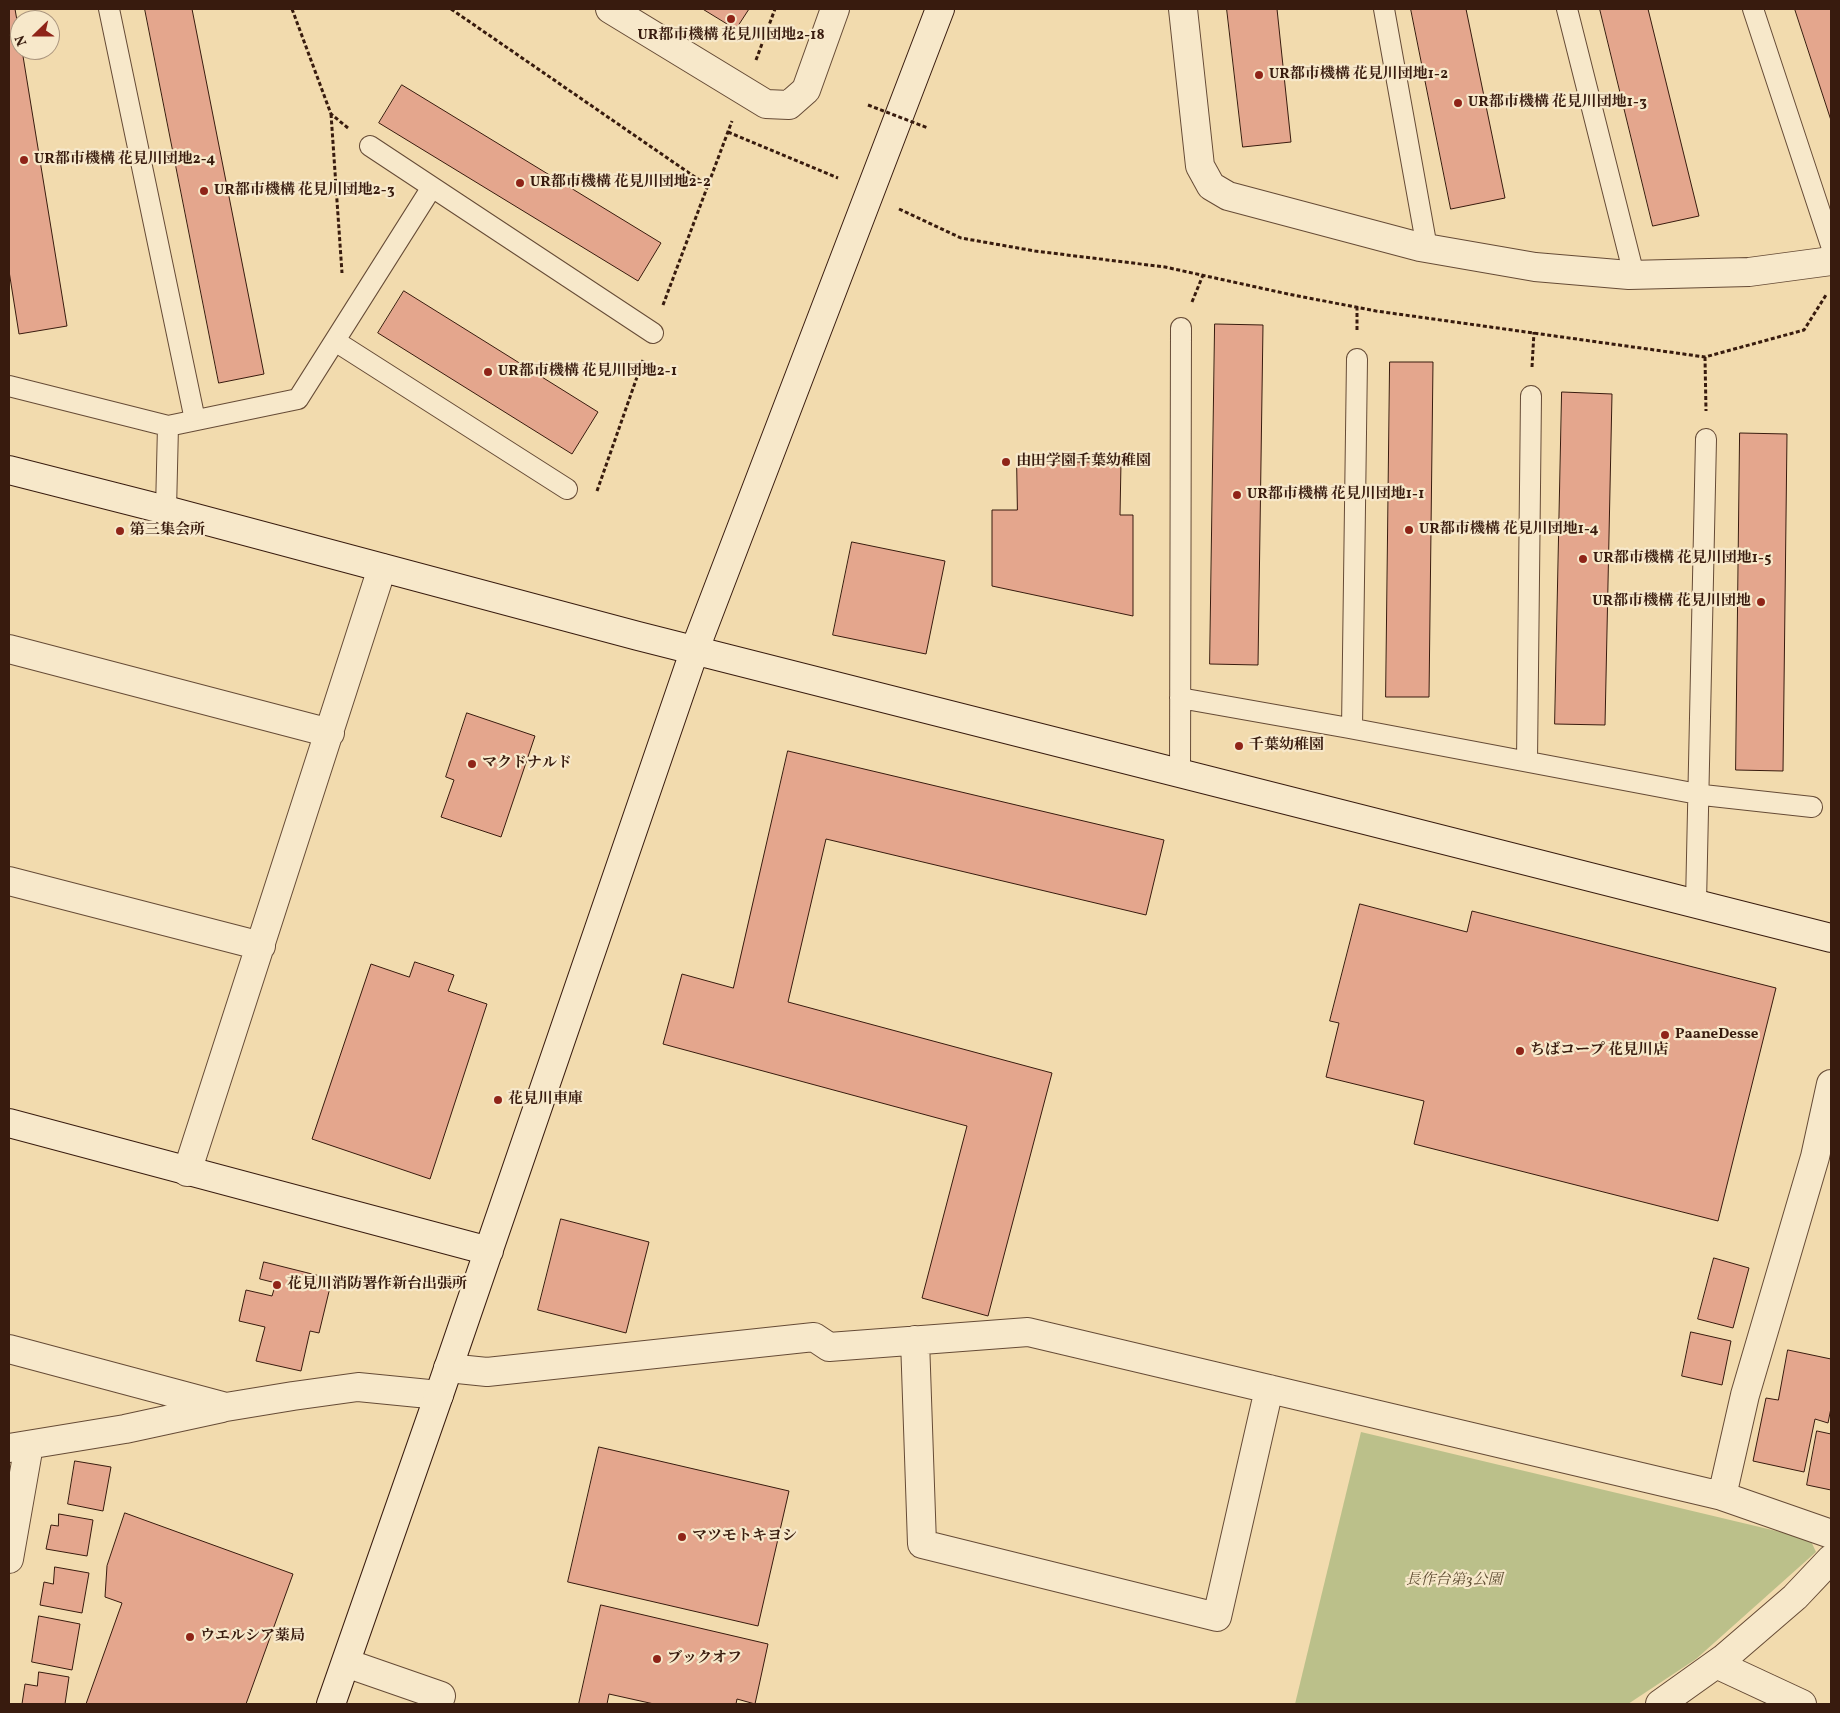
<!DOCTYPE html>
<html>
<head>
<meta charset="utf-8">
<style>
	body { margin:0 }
	#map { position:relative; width:1840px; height:1713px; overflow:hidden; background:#f2dbae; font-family:Vollkorn,serif }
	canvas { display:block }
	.frame { position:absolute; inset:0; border:10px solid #381b0e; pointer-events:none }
	.north { position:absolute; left:10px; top:10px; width:50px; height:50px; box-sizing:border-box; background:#f7e8ca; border:1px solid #ab967f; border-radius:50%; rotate:248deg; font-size:14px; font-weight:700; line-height:20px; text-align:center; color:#381b0e }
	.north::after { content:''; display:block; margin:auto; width:18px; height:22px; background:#8f2418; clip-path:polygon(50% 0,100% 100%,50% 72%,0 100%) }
</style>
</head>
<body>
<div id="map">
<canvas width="1840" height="1713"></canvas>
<div class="frame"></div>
<div class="north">N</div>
</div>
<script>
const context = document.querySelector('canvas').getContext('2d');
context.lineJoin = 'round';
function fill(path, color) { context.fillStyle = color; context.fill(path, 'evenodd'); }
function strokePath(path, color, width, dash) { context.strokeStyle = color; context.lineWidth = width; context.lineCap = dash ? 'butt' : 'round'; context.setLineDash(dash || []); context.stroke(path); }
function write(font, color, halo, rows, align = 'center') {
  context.font = font + ' Vollkorn,"Noto Serif JP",serif'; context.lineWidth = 4.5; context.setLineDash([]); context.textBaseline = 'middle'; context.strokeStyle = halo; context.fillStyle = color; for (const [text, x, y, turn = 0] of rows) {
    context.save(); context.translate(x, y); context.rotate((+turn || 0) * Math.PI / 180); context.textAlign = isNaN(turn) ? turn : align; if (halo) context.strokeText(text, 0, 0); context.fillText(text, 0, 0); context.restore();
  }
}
const green = new Path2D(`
	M1361,1432L1810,1539L1816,1552L1696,1659L1628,1704H1295Z`);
const building = new Path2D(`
	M9,9H15L20,38V50H22L67,326L19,334L9,271Z
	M145,9H192L264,374L219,383Z
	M703,9H749L736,29Z
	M1227,9H1277L1291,142L1243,147Z
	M1411,9H1466L1505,198L1451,209Z
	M1600,9H1648L1699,216L1653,226Z
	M1795,9H1831V120Z
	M402,85L661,243L638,281L379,123Z
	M404,291L598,412L572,454L378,333Z
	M1215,324L1263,325L1258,665L1210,664Z
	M1390,362H1433L1429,697H1386Z
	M1562,392L1612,394L1605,725L1555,724Z
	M1740,433L1787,434L1783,771L1736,770Z
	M1017,462H1121L1120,515H1133V616L992,586V510H1017Z
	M852,542L945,561L926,654L833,635Z
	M467,713L535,736L501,837L441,817L454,780L446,777Z
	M788,751L1164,840L1146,915L826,839L788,1002L1052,1073L988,1316L922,1298L967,1126L663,1044L682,974L733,988Z
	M1360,904L1467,932L1472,911L1776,988L1718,1221L1414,1144L1424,1101L1326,1077L1339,1023L1330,1021Z
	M415,962L454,975L448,991L487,1004L430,1179L312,1139L371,964L409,977Z
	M561,1219L649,1242L626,1333L538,1310Z
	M1714,1258L1749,1268L1733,1328L1698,1319Z
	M264,1262L332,1279L319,1333L310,1331L301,1371L256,1361L265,1327L239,1321L246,1290L272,1296L276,1283L260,1279Z
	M1691,1332L1731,1341L1722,1385L1682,1376Z
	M1788,1350L1831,1359V1408L1828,1423L1815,1419L1804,1472L1753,1461L1766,1398L1778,1400Z
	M1817,1431L1831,1434V1490L1807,1485Z
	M599,1447L789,1491L758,1626L568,1582Z
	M75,1461L111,1467L103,1511L68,1504Z
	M125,1513L293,1574L246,1704H86L122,1603L105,1597L107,1566Z
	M59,1514L93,1520L87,1556L46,1549L51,1525L58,1526Z
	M55,1567L89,1573L82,1613L40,1605L44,1582L53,1584Z
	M601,1605L768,1644L755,1704L737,1699L736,1704H654L609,1694L607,1704H579Z
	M39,1616L80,1624L72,1670L32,1662Z
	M39,1672L69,1677L65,1704H22L25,1684L37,1686Z`);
const path = new Path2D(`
	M292,9L331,114L348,128
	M451,9L708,186
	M756,60L775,9
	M331,114L342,273
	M728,132L838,178
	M899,209L961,238L1035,251L1165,267L1288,294L1376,311L1705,357L1804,330L1826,295
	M1192,302L1203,275
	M663,305L732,121
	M1357,330V307
	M1705,357L1706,411
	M1532,367L1534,332
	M597,491L643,360`);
const lane = new Path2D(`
	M109,9L195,420
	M1384,9L1427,248
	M1567,9L1634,275
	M1753,9L1831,245
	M370,146L432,187
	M335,341L567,489
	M9,386L168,426L166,510
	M168,426L298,399L432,187L653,333
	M1180,698L1349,728L1703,795L1812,807
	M1352,728L1357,359
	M1527,761L1531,396
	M1180,773L1181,328
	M1696,903L1706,439`);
const street = new Path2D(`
	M610,9L766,104L789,105L806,90L835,9
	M1183,9L1200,166L1211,186L1228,196L1420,247L1535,267L1629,275L1749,272L1831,261
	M9,649L330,733
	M9,881L261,946
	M187,1172L382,568
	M915,1340L922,1544L1217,1617L1269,1389
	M9,1349L226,1407L293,1396L358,1387L439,1395
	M448,1368L487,1372L814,1337L829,1347L1028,1332L1722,1496L1831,1534
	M9,1448L125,1429L222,1408
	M1722,1496L1745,1395L1815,1157L1831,1084
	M9,1559L29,1445
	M346,1663L441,1696L438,1704
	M1716,1664L1802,1704
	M1660,1704L1723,1659L1795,1597L1831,1559`);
const secondary = new Path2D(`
	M9,470L166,510L638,636L1831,938
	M9,1123L489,1251
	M331,1704L439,1395L695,649L940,9`);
const pathBridge = new Path2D(`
	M868,105L928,128`);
const markers = [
	[731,19,5,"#8f2418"],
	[1259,75,5,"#8f2418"],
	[1458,103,5,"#8f2418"],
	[24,160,5,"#8f2418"],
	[520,183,5,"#8f2418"],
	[204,191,5,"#8f2418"],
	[488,372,5,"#8f2418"],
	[1006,462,5,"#8f2418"],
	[1237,495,5,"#8f2418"],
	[1409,530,5,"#8f2418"],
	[120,531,5,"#8f2418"],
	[1583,559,5,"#8f2418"],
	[1761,602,5,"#8f2418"],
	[1239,746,5,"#8f2418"],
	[472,764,5,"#8f2418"],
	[1665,1035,5,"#8f2418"],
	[1520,1051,5,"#8f2418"],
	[498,1100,5,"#8f2418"],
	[277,1285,5,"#8f2418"],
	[682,1537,5,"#8f2418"],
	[190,1637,5,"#8f2418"],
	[657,1659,5,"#8f2418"]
];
const poiNames = [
	["UR都市機構 花見川団地2-18",731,36,"center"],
	["UR都市機構 花見川団地1-2",1269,75],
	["UR都市機構 花見川団地1-3",1468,103],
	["UR都市機構 花見川団地2-4",34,160],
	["UR都市機構 花見川団地2-2",530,183],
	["UR都市機構 花見川団地2-3",214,191],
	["UR都市機構 花見川団地2-1",498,372],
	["由田学園千葉幼稚園",1016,462],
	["UR都市機構 花見川団地1-1",1247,495],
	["UR都市機構 花見川団地1-4",1419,530],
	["第三集会所",130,531],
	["UR都市機構 花見川団地1-5",1593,559],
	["UR都市機構 花見川団地",1751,602,"right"],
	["千葉幼稚園",1249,746],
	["マクドナルド",482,764],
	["PaaneDesse",1675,1035],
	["ちばコープ 花見川店",1530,1051],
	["花見川車庫",508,1100],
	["花見川消防署作新台出張所",287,1285],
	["マツモトキヨシ",692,1537],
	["ウエルシア薬局",200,1637],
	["ブックオフ",667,1659]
];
const parkNames = [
	["長作台第3公園",1454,1581]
];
fill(green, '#bbc08a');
fill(building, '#e4a68d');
strokePath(building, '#381b0e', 1);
strokePath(lane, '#664b36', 22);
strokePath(street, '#664b36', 30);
strokePath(secondary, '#381b0e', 30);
strokePath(path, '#381b0e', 3, [4, 2.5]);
strokePath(lane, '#f7e8ca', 20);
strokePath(street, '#f7e8ca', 28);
strokePath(secondary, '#f7e8ca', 28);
strokePath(pathBridge, '#381b0e', 3, [4, 2.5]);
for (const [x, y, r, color] of markers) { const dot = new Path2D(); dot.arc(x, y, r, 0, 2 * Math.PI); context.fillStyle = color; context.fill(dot); strokePath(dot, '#f7e8ca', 2); }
write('bold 15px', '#381b0e', '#f7e8ca', poiNames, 'left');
write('italic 15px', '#5f4d33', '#f7e8ca', parkNames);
</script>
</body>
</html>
